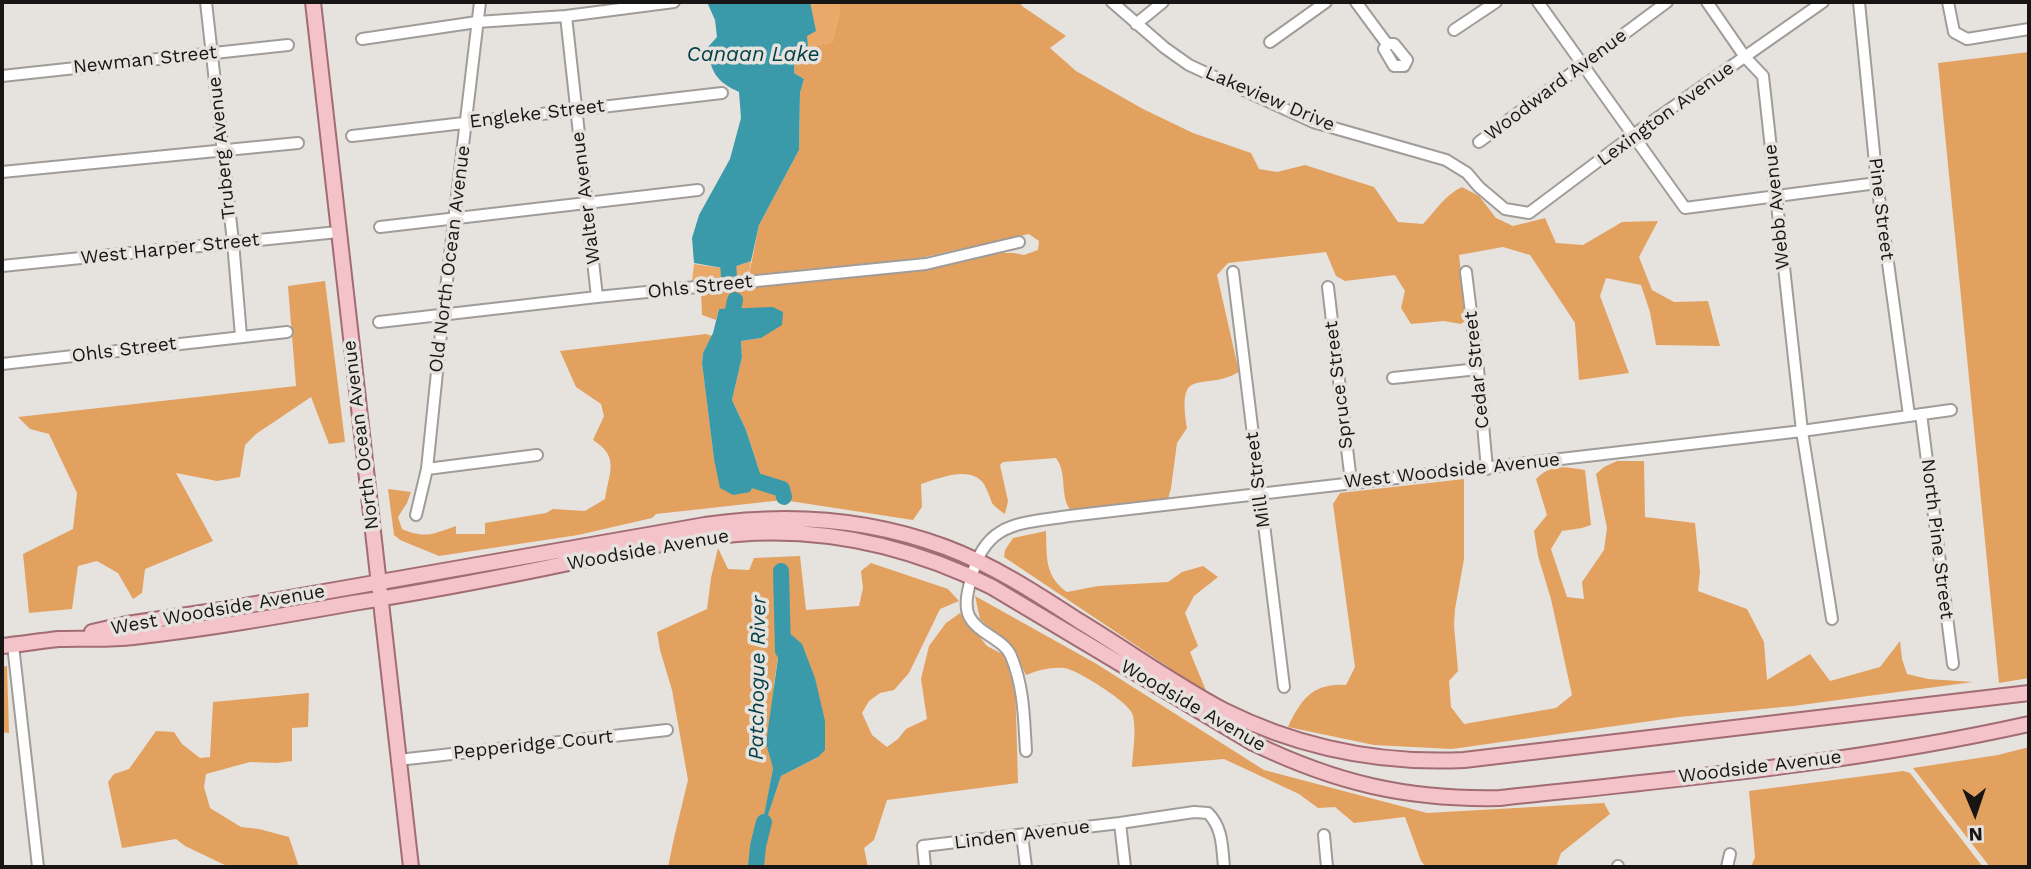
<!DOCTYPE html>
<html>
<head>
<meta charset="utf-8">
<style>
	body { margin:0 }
	#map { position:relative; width:2031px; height:869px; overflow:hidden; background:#e6e2de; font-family:"Work Sans",sans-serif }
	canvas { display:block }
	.frame { position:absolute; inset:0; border:4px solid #181615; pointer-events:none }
	.north { position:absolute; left:1940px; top:778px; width:70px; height:70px; -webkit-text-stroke:5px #e6e2de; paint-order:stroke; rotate:178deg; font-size:19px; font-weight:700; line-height:28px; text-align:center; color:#181615 }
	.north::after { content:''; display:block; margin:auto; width:24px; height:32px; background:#181615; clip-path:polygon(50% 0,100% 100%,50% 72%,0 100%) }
</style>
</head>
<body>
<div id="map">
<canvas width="2031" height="869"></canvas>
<div class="frame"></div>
<div class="north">N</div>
</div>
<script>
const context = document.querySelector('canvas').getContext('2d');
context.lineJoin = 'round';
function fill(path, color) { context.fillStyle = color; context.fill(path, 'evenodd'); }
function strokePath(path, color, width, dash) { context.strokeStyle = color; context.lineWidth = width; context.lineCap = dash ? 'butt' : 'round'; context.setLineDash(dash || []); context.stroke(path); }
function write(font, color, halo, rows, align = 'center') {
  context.font = font + ' "Work Sans",sans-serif'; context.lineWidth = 7; context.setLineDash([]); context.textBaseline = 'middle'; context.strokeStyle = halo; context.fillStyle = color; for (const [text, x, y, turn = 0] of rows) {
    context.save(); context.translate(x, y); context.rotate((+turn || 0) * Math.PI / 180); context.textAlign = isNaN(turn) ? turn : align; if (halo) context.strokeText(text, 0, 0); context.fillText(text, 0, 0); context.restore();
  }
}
const green = new Path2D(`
	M784,2H840V12L832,42L795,50Z
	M751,261L749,275L692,281L694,264L728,269Z`);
const forest = new Path2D(`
	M840,2H1020L1022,6L1066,36L1050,48L1076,71L1143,109L1193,133L1251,153L1259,169L1277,172L1305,165L1374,187L1398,222L1423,224C1436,210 1445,195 1462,187L1479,196L1496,218L1513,226L1545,218L1556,243L1583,245L1622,222L1658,221L1639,257L1652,290L1674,302L1708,301L1720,346L1656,345L1650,312L1641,285L1606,278L1600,296L1629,373L1579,380L1575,323L1530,255L1503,247L1459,255L1466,320L1461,324L1444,321L1411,324L1401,308L1405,291L1395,275L1345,281L1336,276L1326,252L1228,263L1217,275L1239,372C1201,393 1177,363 1187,428L1177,443L1171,488L1168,499L1071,511C1059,496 1068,474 1056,458L1003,462L1000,465L1008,501L1005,514C988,502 994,505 986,488C975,463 940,478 921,484L922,507L913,520L783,500L656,514L652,518L578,535L439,556L400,540L394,535L388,489L411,492L407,503L398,517L402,529C425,539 433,534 456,526V534H485V523L546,513L553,509L585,511L605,499C609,472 620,457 593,440L604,416L601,404L576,387L560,351L706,334L712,336L703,353L702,363L714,459L760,473L746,430L732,400L742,357L741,341L761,338L719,309L716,320L702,315L701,291L930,269L998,253H1014L1024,255L1038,250L1039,241L1029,234L920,258L749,275L759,225L799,150L800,93L804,79L794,73L795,50L832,42L840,12Z
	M2029,52V678L1999,683L1938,63Z
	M325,281L345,442L329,444L311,397L256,434L245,445L240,477L217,481L176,473L213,541L145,569L142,593L133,599L118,573L97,561L78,566L72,609L29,613L23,554L73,529L77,493L49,434L30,429L18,417L296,386L288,286Z
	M1617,461H1644L1645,517L1695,523L1700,572L1698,591L1747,609L1764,642L1767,680L1810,654L1830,681L1880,667L1900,641L1902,659L1907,674L1928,679L1973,682L1793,706L1679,717L1452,749L1374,745L1288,727C1301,699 1313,683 1346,685L1355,667L1333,504L1340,493L1464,479V559L1455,609L1454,625L1458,671L1449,681L1451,707L1464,724L1556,708L1572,695L1551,599L1538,556L1534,531L1547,515L1536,479C1552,463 1565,467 1585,470L1591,525L1582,528L1562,531L1551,549L1567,597L1584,599L1582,582L1604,550L1607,528L1596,474L1604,467Z
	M1046,531C1047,556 1044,576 1067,592L1098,586L1168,582L1182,572L1203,566L1218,577L1194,596L1185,613L1198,646L1190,652L1207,693L1004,557L1005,550L1013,538Z
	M718,548L728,569L749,570L754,558L800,556L806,610L859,606L863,588L861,571L871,563L948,589L959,601L940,609L909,673L894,690L880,693L869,701L862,713L872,735L887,747L898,739L906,729L927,719L921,679L929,646L946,623L960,613L987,646L1002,654L1015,679L1018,783L887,800L874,840L864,848L868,867H668L674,838L688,780L672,690L660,650L657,632L707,609L711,578ZM782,631L818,757L781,776L761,835L773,768L774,684Z
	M975,596L1095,663L1264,770L1427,813L1604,803L1610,814L1561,853L1556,867H1482L1480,865L1426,867L1421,861L1405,817L1354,823L1335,807L1318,808L1299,794L1224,759L1132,767C1133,752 1137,726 1132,713C1127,701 1076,669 1064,668C1050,667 1039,670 1026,675L1014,650L980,619Z
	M7,666L9,733L2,732V667Z
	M309,693L308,727L292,728V761L277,763L250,762L206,774L204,787L210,808L241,827L259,829L289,837L299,867H229L185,846L176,839L122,848L108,782L114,774L129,769L156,731L174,732L182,744L200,758L210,757L213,702Z
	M2029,747V867H1990L1913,768L1998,755Z
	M1903,771L1910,773L1983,867H1751L1755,857L1749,791Z`);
const water = new Path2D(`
	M707,2H810L816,31L807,36L808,48L795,51L794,73L804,79L800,93L799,150L759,225L751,261L728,269L694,263L692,238L699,215L730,159L741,118L739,92C717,82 710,72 708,47L717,37L715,20Z
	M773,307L783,312L782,325L761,338L741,341L742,357L732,400L746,430L760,473L750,492L733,495L720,488L714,459L702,363L703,353L713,333L719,309Z
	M782,630L793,636L802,644L815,678L825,721V750L818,757L781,776L759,842L773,768L766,743Z`);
const river = new Path2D(`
	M727,248L729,277
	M729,330L735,300
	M742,468L744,477L782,489L784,497
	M781,571L783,651
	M756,867L758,846L764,822`);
const minor = new Path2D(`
	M206,2L233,242L241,336
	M1112,2L1165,48L1189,65L1313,122L1446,160L1467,173L1479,187L1505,209L1529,213L1633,135L1823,2
	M1356,2L1387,44H1394L1407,60L1404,66H1394L1384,49L1387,44
	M1538,2L1685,208L1877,183
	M1707,2L1745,57L1763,76L1802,431L1832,619
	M1859,2L1877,183L1909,415
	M1948,2L1954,32L1967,39L2029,29
	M566,16L597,297
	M1136,24L1163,2
	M1454,30L1496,2
	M362,39L477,22L566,16L674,2
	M1270,42L1326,2
	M2,76L288,45
	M352,136L722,93
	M1479,142L1667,2
	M2,172L298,143
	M380,227L698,190
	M2,266L338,232
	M1233,272L1284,687
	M1466,272L1478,369L1487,469
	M1328,287L1351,482
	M379,322L597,297L926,264L1019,242
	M2,364L287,332
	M1393,378L1478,369
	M1921,414L1953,664
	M427,469L537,455
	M416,515L427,469L443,314L480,2
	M13,645L38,867
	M1026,751C1024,719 1024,687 1011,656C1004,639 978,634 969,616C964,605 968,590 971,579C985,521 1019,524 1069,516L1802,431L1951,410
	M398,760L667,730
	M1120,823L1125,867
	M1022,835L1026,867
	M1324,835L1327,867
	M1618,866V867
	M925,867L923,846L1120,823L1194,812L1208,813C1223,828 1222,848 1224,867
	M1727,867L1730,854`);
const major = new Path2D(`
	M313,2L411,867
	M92,632L127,624L221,610L705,525C786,513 867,518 945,547C993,565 1036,593 1079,621C1127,650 1174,684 1223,710C1299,748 1380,764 1464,760L2029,693
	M2,646C21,644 40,641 59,639C84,638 109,640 133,637C207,629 280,616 353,603C417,593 481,581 545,568C608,555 672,539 737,534C826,527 912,547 992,587L1253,743C1336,783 1407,800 1500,798C1677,779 1855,763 2029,724`);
const streetNames = [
	["Newman Street",145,60,-6],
	["Woodward Avenue",1556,85,-37],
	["Lakeview Drive",1270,99,23],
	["Engleke Street",537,114,-7],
	["Lexington Avenue",1666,114,-36],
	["Truberg Avenue",222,148,-96],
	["Walter Avenue",586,198,-97],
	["Webb Avenue",1777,207,-96],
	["Pine Street",1881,209,83],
	["West Harper Street",170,249,-6],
	["Old North Ocean Avenue",450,259,-83],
	["Ohls Street",700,287,-6],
	["Ohls Street",124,350,-7],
	["Cedar Street",1477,370,-96],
	["Spruce Street",1339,385,-97],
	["North Ocean Avenue",361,435,-97],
	["West Woodside Avenue",1452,471,-6],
	["Mill Street",1258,480,-97],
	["North Pine Street",1937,539,83],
	["Woodside Avenue",648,550,-10],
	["West Woodside Avenue",218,610,-10],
	["Woodside Avenue",1193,706,30],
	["Pepperidge Court",533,745,-6],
	["Woodside Avenue",1760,767,-7],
	["Linden Avenue",1022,835,-7]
];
const waterNames = [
	["Canaan Lake",753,55],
	["Patchogue River",758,678,-89]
];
fill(green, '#eaa969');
fill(forest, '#e3a160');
fill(water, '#3a9aaa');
strokePath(river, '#3a9aaa', 16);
strokePath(minor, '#a09c99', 14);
strokePath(major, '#a26c73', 18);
strokePath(minor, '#fff', 10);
strokePath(major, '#f4c2c9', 14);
write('19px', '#181615', '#e6e2de', streetNames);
write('italic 21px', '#013e47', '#e6e2de', waterNames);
</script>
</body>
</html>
